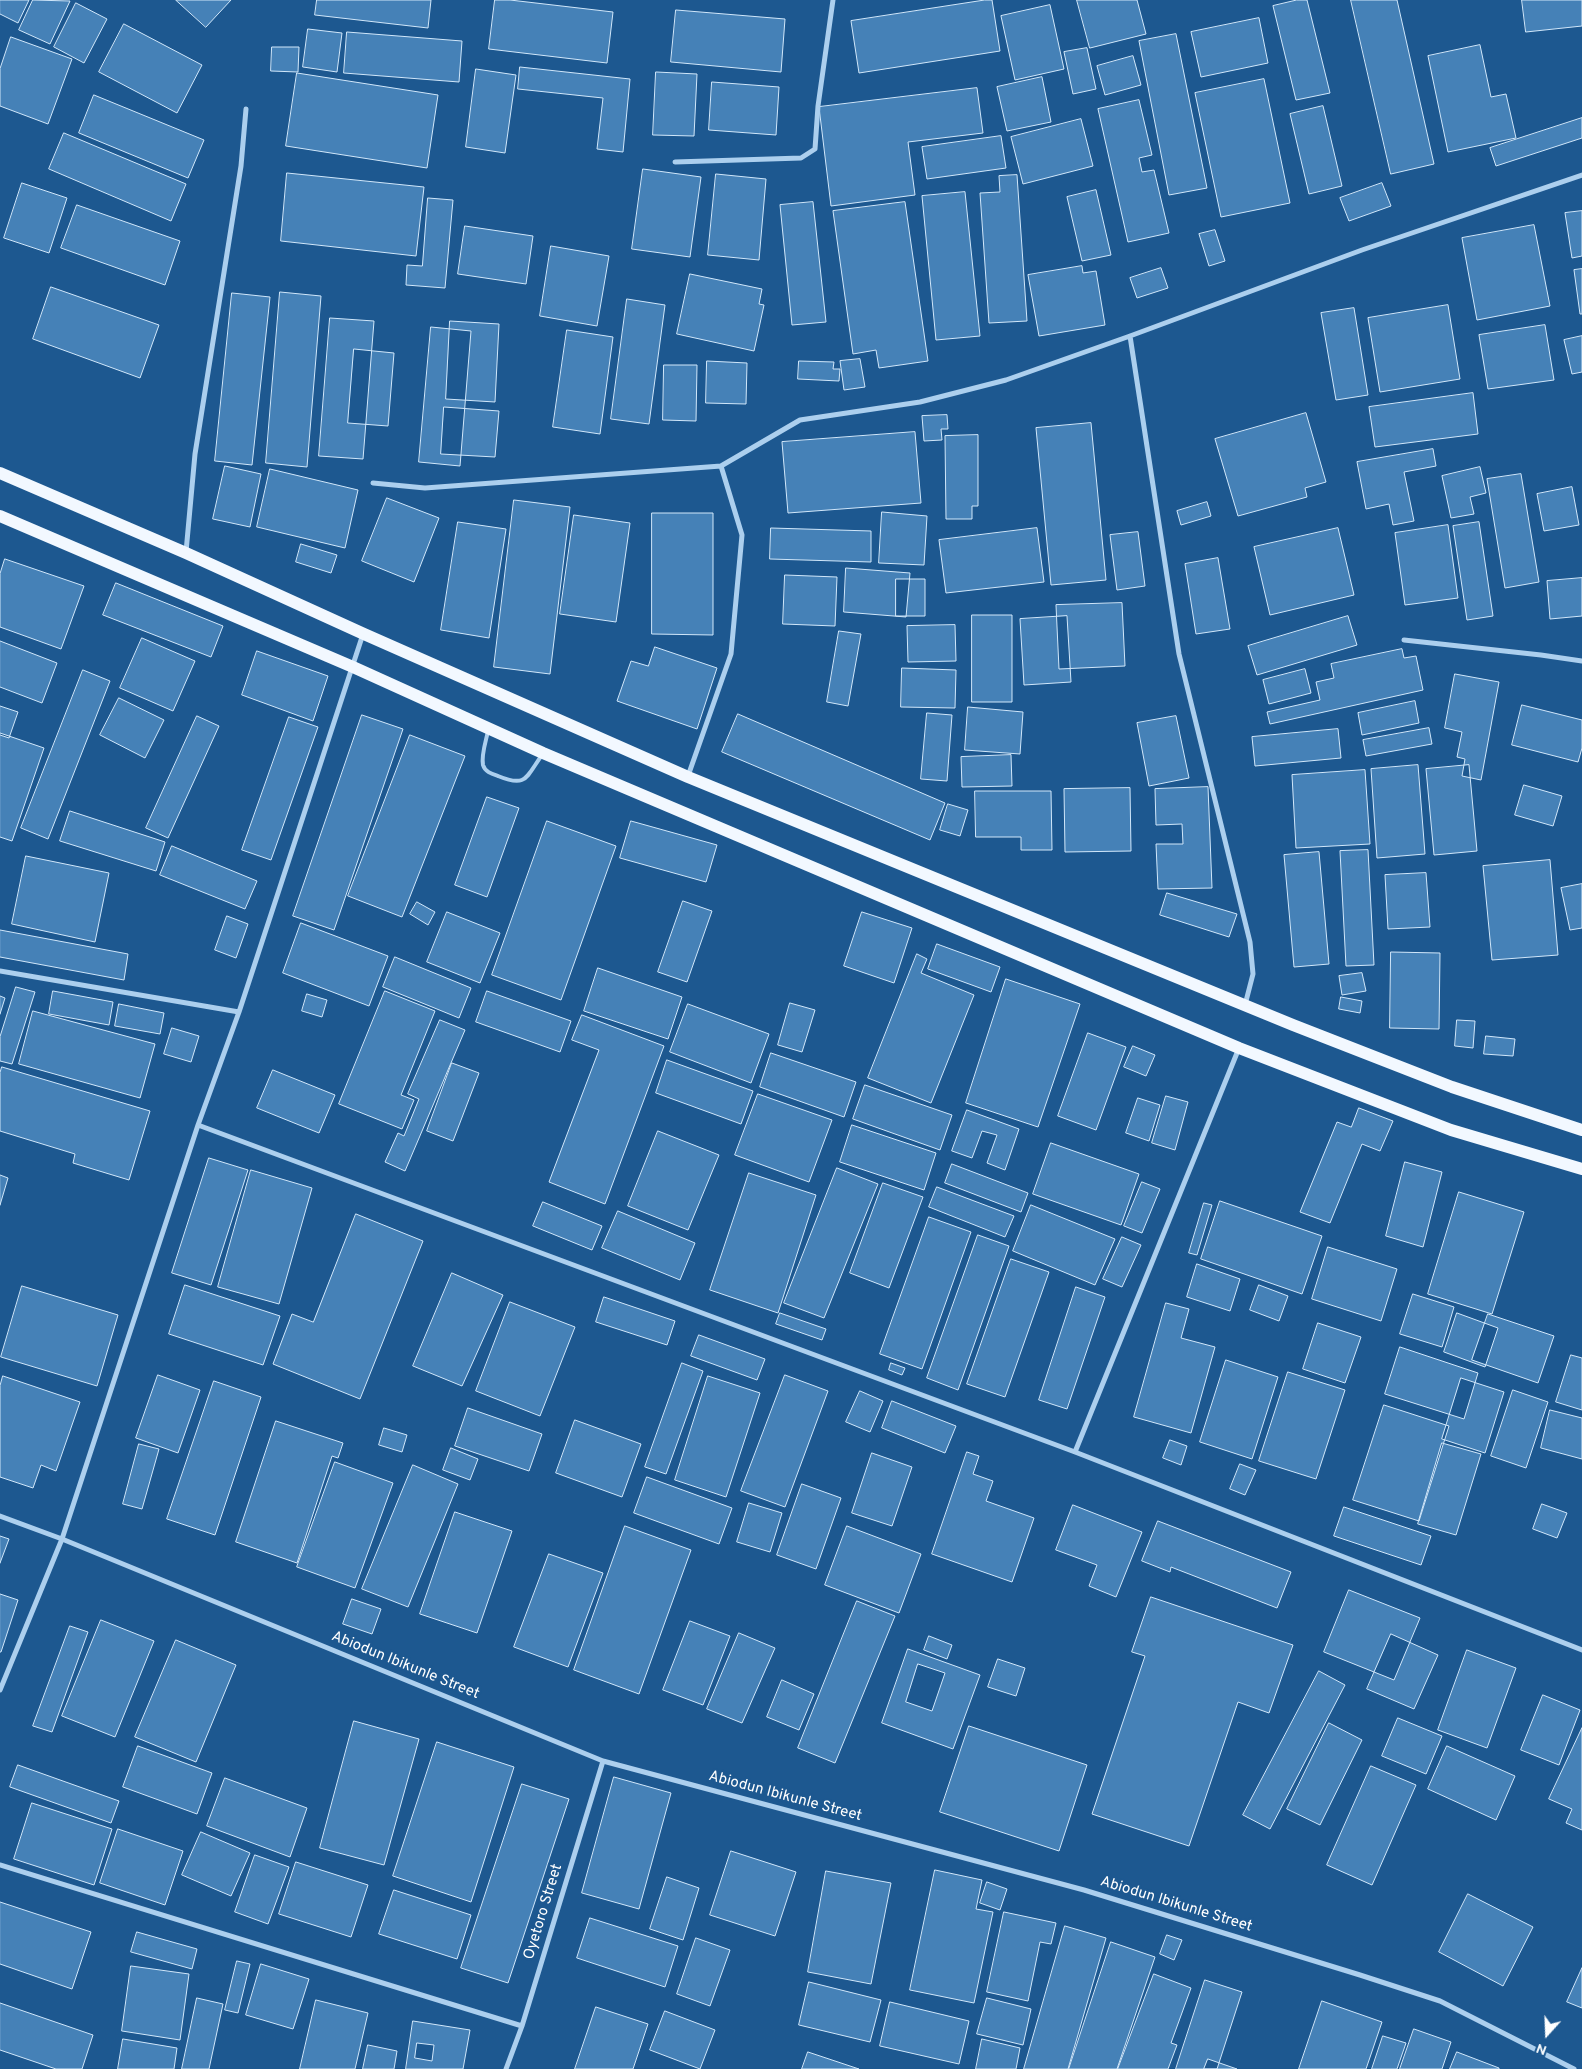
<!DOCTYPE html>
<html>
<head>
<meta charset="utf-8">
<style>
	body { margin:0 }
	#map { position:relative; width:1582px; height:2069px; overflow:hidden; background:#1d5890; font-family:Overpass,sans-serif }
	canvas { display:block }
	.north { position:absolute; left:1522px; top:2009px; width:50px; height:50px; -webkit-text-stroke:4px #1d5890; paint-order:stroke; rotate:200deg; font-size:14px; font-weight:700; line-height:20px; text-align:center; color:#fff }
	.north::after { content:''; display:block; margin:auto; width:18px; height:22px; background:#fff; clip-path:polygon(50% 0,100% 100%,50% 72%,0 100%) }
</style>
</head>
<body>
<div id="map">
<canvas width="1582" height="2069"></canvas>
<div class="north">N</div>
</div>
<script>
const context = document.querySelector('canvas').getContext('2d');
context.lineJoin = 'round';
function fill(path, color) { context.fillStyle = color; context.fill(path, 'evenodd'); }
function strokePath(path, color, width, dash) { context.strokeStyle = color; context.lineWidth = width; context.lineCap = dash ? 'butt' : 'round'; context.setLineDash(dash || []); context.stroke(path); }
function write(font, color, halo, rows, align = 'center') {
  context.font = font + ' Overpass,sans-serif'; context.lineWidth = 5; context.setLineDash([]); context.textBaseline = 'middle'; context.strokeStyle = halo; context.fillStyle = color; for (const [text, x, y, turn = 0] of rows) {
    context.save(); context.translate(x, y); context.rotate((+turn || 0) * Math.PI / 180); context.textAlign = isNaN(turn) ? turn : align; if (halo) context.strokeText(text, 0, 0); context.fillText(text, 0, 0); context.restore();
  }
}
const building = new Path2D(`
	M0,0H29L18,23L0,14Z
	M33,0L70,1L50,44L19,30Z
	M176,0H231L206,27Z
	M317,0H431L428,28L315,15Z
	M495,0H510L613,12L607,63L489,49Z
	M985,0H992L1000,51L859,73L851,21Z
	M1077,0H1137L1146,34L1090,48Z
	M1297,0H1307L1330,93L1296,100L1273,6Z
	M1351,0H1397L1434,164L1391,174Z
	M1522,0H1582V26L1526,32Z
	M76,3L107,19L84,63L54,47Z
	M1050,5L1064,69L1015,80L1001,16Z
	M676,10L785,19L781,72L671,62Z
	M1259,18L1268,63L1201,77L1191,32Z
	M124,24L202,65L177,113L99,72Z
	M308,29L342,33L337,72L303,67Z
	M347,32L462,41L459,82L344,73Z
	M1176,34L1207,188L1169,195L1139,41Z
	M11,37L72,59L48,124L0,106V69Z
	M1480,45L1491,97L1506,94L1516,138L1448,152L1428,56Z
	M272,47H299L298,72L271,71Z
	M1087,48L1096,89L1073,94L1064,52Z
	M1133,56L1141,85L1105,95L1097,66Z
	M520,67L630,79L623,152L597,149L603,98L518,89Z
	M476,69L516,75L505,153L466,147Z
	M656,72L697,74L694,136L653,135Z
	M297,73L438,95L427,168L286,146Z
	M1042,77L1051,122L1007,131L997,87Z
	M1264,79L1290,203L1221,217L1195,93Z
	M712,82L779,87L776,135L709,130Z
	M977,88L983,133L908,142L915,195L831,206L819,107Z
	M94,95L204,140L188,178L79,133Z
	M1139,100L1152,155L1139,158L1142,172L1154,170L1169,233L1128,242L1098,109Z
	M1323,106L1342,186L1309,194L1290,114Z
	M1582,118V138L1496,166L1490,148Z
	M1081,119L1093,166L1023,184L1011,137Z
	M64,133L186,184L171,221L49,169Z
	M1001,136L1006,168L927,179L922,147Z
	M643,169L701,177L690,257L632,249Z
	M287,173L424,187L416,256L281,241Z
	M716,174L766,179L759,260L708,255Z
	M1017,175L1027,321L989,323L980,193L1000,192L999,176Z
	M22,183L67,198L49,253L4,238Z
	M1382,183L1391,206L1349,221L1340,198Z
	M1096,190L1111,255L1082,261L1067,197Z
	M965,192L980,336L936,340L922,196Z
	M428,198L453,200L445,288L406,285L407,265L422,266Z
	M813,202L826,322L792,325L780,205Z
	M905,202L928,361L879,368L876,350L853,354L833,211Z
	M77,205L180,241L165,285L61,248Z
	M1582,211V256L1572,258L1565,213Z
	M1534,225L1550,306L1477,320L1462,238Z
	M465,226L533,236L526,284L458,274Z
	M1215,230L1225,261L1209,266L1199,234Z
	M551,246L609,256L597,326L540,316Z
	M1082,266L1083,273L1096,271L1105,325L1039,336L1028,275Z
	M1161,268L1168,288L1137,298L1130,278Z
	M1582,269V314H1580L1574,270Z
	M690,274L762,289L759,304L764,305L754,351L677,334Z
	M51,287L159,325L140,378L33,339Z
	M280,292L321,296L307,467L266,463Z
	M232,293L270,297L252,465L215,461Z
	M627,299L665,305L649,424L611,419Z
	M1448,305L1460,379L1380,392L1368,318Z
	M1354,308L1368,395L1336,400L1321,313Z
	M330,318L374,321L363,459L319,456Z
	M450,321L499,324L495,402L446,399Z
	M1545,325L1554,380L1488,389L1479,335Z
	M431,327L471,331L460,466L419,462Z
	M567,330L613,337L600,434L553,427Z
	M1582,336V372L1572,374L1564,340Z
	M354,349L394,353L388,426L348,423Z
	M860,359L865,387L844,390L840,361Z
	M707,361L747,363L746,404L706,403Z
	M799,361L834,362L833,369H840L839,381L798,379Z
	M664,365H697L696,421L663,420Z
	M1473,393L1478,434L1375,447L1369,407Z
	M444,407L499,411L495,457L441,454Z
	M1306,413L1326,482L1305,488L1307,497L1238,516L1215,439Z
	M947,415L948,429H941L942,440L924,441L922,416Z
	M1091,423L1106,580L1051,585L1036,428Z
	M915,432L921,503L788,513L782,442Z
	M978,435V506H972V519H946L945,436Z
	M1433,449L1436,466L1404,472L1414,521L1393,525L1389,504L1366,509L1357,462Z
	M225,466L261,474L250,527L213,519Z
	M1480,467L1486,493L1470,497L1474,514L1451,518L1442,476Z
	M270,469L358,490L345,548L257,527Z
	M1521,474L1539,582L1505,588L1487,479Z
	M1572,487L1579,525L1544,531L1537,494Z
	M387,498L439,518L414,582L362,561Z
	M514,500L570,507L550,674L494,667Z
	M1207,502L1211,516L1181,525L1177,511Z
	M882,512L927,516L924,565L879,563Z
	M652,513H713V635L652,634Z
	M574,515L630,523L616,622L560,614Z
	M458,522L506,529L489,638L441,630Z
	M1479,522L1493,616L1467,620L1453,526Z
	M1448,525L1458,598L1405,605L1395,533Z
	M771,528L871,531V562L770,559Z
	M1037,528L1044,582L946,593L939,540Z
	M1338,528L1354,595L1270,615L1254,547Z
	M1138,532L1145,586L1117,590L1110,535Z
	M301,544L337,555L331,573L296,562Z
	M1218,558L1230,629L1196,634L1185,564Z
	M5,559L84,586L61,649L0,627V574Z
	M846,568L910,573L906,617L844,612Z
	M785,575L837,577L835,626L783,624Z
	M1582,578V616L1550,619L1547,581Z
	M896,579H925V616H896Z
	M116,583L223,626L211,657L103,615Z
	M1122,603L1125,666L1059,669L1056,605Z
	M972,615H1012V702H972Z
	M1067,616L1071,682L1024,685L1020,619Z
	M1348,616L1357,645L1257,675L1248,646Z
	M955,625L956,661L908,662L907,626Z
	M839,631L861,634L848,706L827,702Z
	M142,638L195,661L173,711L120,688Z
	M0,641L57,663L42,703L0,687Z
	M655,647L717,668L697,729L617,701L631,661L648,666Z
	M1402,649L1404,658L1416,656L1423,690L1270,724L1267,712L1320,700L1316,682L1334,678L1331,664Z
	M257,651L328,676L313,721L242,695Z
	M902,668L956,670L955,708L901,707Z
	M1305,669L1311,693L1269,704L1263,680Z
	M83,670L110,681L48,839L21,828Z
	M1455,674L1499,682L1481,780L1462,776L1465,759L1457,757L1462,732L1445,728Z
	M119,698L164,720L145,758L100,735Z
	M1415,701L1419,723L1362,735L1358,713Z
	M1522,705L1582,720V748L1578,762L1512,745Z
	M0,706L18,712L9,738L0,735Z
	M968,707L1023,712L1020,754L965,750Z
	M927,713L952,715L947,781L921,779Z
	M738,714L945,803L930,840L722,752Z
	M362,715L403,729L334,930L293,916Z
	M197,716L219,726L168,838L146,828Z
	M1176,716L1189,778L1149,786L1137,723Z
	M289,717L318,727L271,860L242,850Z
	M1429,728L1432,744L1366,756L1363,740Z
	M1338,729L1341,758L1255,766L1252,737Z
	M0,733L44,748L12,841L0,837Z
	M410,735L465,756L402,917L348,896Z
	M1011,755L1012,786L962,787L961,757Z
	M1418,765L1425,854L1377,858L1371,769Z
	M1469,765L1477,851L1434,855L1426,769Z
	M1365,770L1370,844L1296,848L1292,775Z
	M1524,785L1562,796L1553,826L1515,815Z
	M1208,787L1212,888L1158,889L1156,844H1183L1182,824L1156,825L1155,789Z
	M1130,788L1131,851L1065,852L1064,789Z
	M975,791H1051L1052,850H1021V837H976Z
	M487,797L519,808L487,897L455,885Z
	M948,804L968,810L960,836L940,830Z
	M70,811L165,842L156,871L60,841Z
	M547,821L616,846L561,1000L492,975Z
	M631,821L717,845L706,882L620,858Z
	M172,846L257,881L245,909L160,875Z
	M1368,850L1374,965L1346,966L1340,851Z
	M1319,852L1329,964L1294,967L1284,855Z
	M26,856L109,873L95,942L12,924Z
	M1550,860L1558,955L1492,960L1483,866Z
	M1426,873L1430,927L1388,929L1385,875Z
	M1582,884V928L1570,930L1561,888Z
	M1167,893L1237,914L1229,937L1160,915Z
	M683,901L712,911L687,982L658,972Z
	M417,902L435,912L428,925L410,914Z
	M447,912L500,933L480,983L427,962Z
	M862,912L912,928L894,983L844,966Z
	M227,916L248,924L236,958L215,950Z
	M301,923L388,956L369,1006L283,973Z
	M0,930L128,954L124,980L0,957Z
	M937,944L1000,967L991,992L928,969Z
	M1391,952L1440,953L1439,1029L1390,1028Z
	M917,954L927,959L921,973L974,995L931,1103L868,1078Z
	M395,957L471,988L459,1018L383,987Z
	M598,968L682,997L668,1039L584,1011Z
	M1362,973L1366,991L1342,995L1339,976Z
	M1006,979L1080,1004L1038,1127L966,1103Z
	M16,987L35,992L12,1064L0,1061V1037Z
	M53,991L113,1002L109,1025L49,1014Z
	M385,991L435,1011L401,1095L414,1100L402,1129L339,1104Z
	M487,991L571,1021L560,1052L476,1022Z
	M307,994L327,1000L322,1017L302,1011Z
	M0,996L5,998L0,1014Z
	M1341,997L1362,1001L1360,1013L1339,1009Z
	M790,1003L815,1010L802,1052L778,1045Z
	M119,1004L164,1013L160,1034L115,1026Z
	M688,1004L769,1034L751,1083L670,1052Z
	M33,1011L155,1044L140,1098L19,1064Z
	M582,1015L664,1046L605,1204L549,1182L599,1050L572,1040Z
	M440,1020L465,1030L405,1171L385,1162L398,1133L404,1136L419,1099L408,1094Z
	M1457,1020L1475,1021L1473,1048L1455,1046Z
	M172,1028L199,1036L191,1062L164,1054Z
	M1088,1033L1126,1047L1096,1130L1058,1116Z
	M1486,1036L1515,1039L1513,1056L1484,1054Z
	M1133,1046L1155,1055L1146,1076L1124,1067Z
	M771,1053L856,1082L844,1117L760,1087Z
	M667,1060L753,1091L741,1124L656,1093Z
	M452,1063L479,1073L453,1141L427,1131Z
	M2,1067L150,1111L129,1180L73,1163L75,1154L0,1131V1073Z
	M273,1070L335,1095L319,1133L257,1108Z
	M865,1085L952,1115L940,1150L853,1119Z
	M758,1094L832,1120L809,1182L735,1155Z
	M1166,1096L1188,1102L1175,1150L1152,1143Z
	M1138,1098L1160,1105L1149,1141L1126,1133Z
	M1359,1108L1393,1121L1380,1151L1362,1144L1330,1223L1300,1212L1337,1122L1351,1127Z
	M967,1110L1019,1129L1005,1170L987,1163L997,1135L982,1131L972,1158L952,1151Z
	M852,1125L936,1153L924,1190L840,1162Z
	M658,1131L719,1155L688,1230L628,1206Z
	M1051,1143L1139,1174L1121,1225L1033,1194Z
	M209,1158L248,1170L211,1285L172,1273Z
	M1405,1162L1442,1172L1423,1247L1386,1236Z
	M952,1164L1028,1193L1021,1212L945,1183Z
	M837,1168L878,1184L824,1318L784,1303Z
	M251,1170L312,1188L279,1304L218,1287Z
	M749,1173L816,1195L778,1313L710,1290Z
	M0,1175L8,1178L0,1205Z
	M1142,1182L1160,1189L1142,1233L1124,1226Z
	M883,1183L923,1197L889,1288L850,1273Z
	M937,1187L1014,1216L1005,1237L929,1207Z
	M1459,1192L1524,1212L1492,1314L1428,1294Z
	M1220,1201L1322,1236L1302,1294L1201,1259Z
	M543,1202L602,1226L592,1250L533,1226Z
	M1204,1203L1212,1205L1197,1255L1189,1253Z
	M1031,1205L1115,1239L1095,1285L1013,1251Z
	M618,1211L695,1243L680,1280L602,1248Z
	M356,1214L423,1241L360,1399L273,1364L292,1314L313,1322Z
	M929,1217L971,1232L922,1369L880,1354Z
	M978,1235L1009,1246L958,1390L927,1378Z
	M1122,1237L1141,1245L1122,1287L1103,1279Z
	M1328,1247L1397,1269L1381,1321L1312,1299Z
	M1011,1259L1049,1272L1005,1397L967,1384Z
	M1197,1264L1240,1279L1230,1311L1187,1297Z
	M452,1273L503,1295L462,1386L413,1366Z
	M185,1285L280,1316L263,1365L169,1334Z
	M1259,1285L1288,1296L1279,1321L1250,1310Z
	M22,1286L118,1315L97,1386L1,1357Z
	M1076,1287L1105,1297L1067,1409L1039,1400Z
	M1413,1294L1454,1307L1442,1347L1400,1334Z
	M604,1297L675,1321L667,1345L596,1322Z
	M510,1302L575,1327L540,1416L476,1391Z
	M1166,1303L1189,1309L1181,1338L1215,1347L1191,1433L1134,1417Z
	M780,1313L826,1329L822,1340L776,1324Z
	M1457,1313L1498,1328L1485,1367L1444,1352Z
	M1488,1314L1554,1336L1538,1383L1472,1360Z
	M1318,1323L1361,1337L1345,1383L1303,1369Z
	M699,1335L765,1359L757,1380L691,1356Z
	M1400,1347L1478,1373L1464,1419L1385,1394Z
	M1571,1355L1582,1358V1410L1556,1402Z
	M1226,1360L1278,1377L1252,1459L1200,1442Z
	M682,1363L703,1371L666,1474L645,1467Z
	M891,1363L905,1368L902,1375L889,1370Z
	M1288,1372L1345,1390L1316,1479L1259,1461Z
	M158,1375L200,1390L178,1453L136,1438Z
	M785,1375L828,1391L785,1507L741,1491Z
	M3,1376L80,1402L56,1471L41,1465L33,1488L0,1477V1386Z
	M708,1376L760,1393L726,1497L675,1480Z
	M1461,1378L1504,1392L1485,1453L1442,1439Z
	M214,1381L261,1397L215,1535L167,1519Z
	M1513,1390L1548,1402L1526,1468L1491,1456Z
	M860,1391L883,1401L870,1432L846,1422Z
	M892,1401L956,1426L945,1453L882,1428Z
	M1384,1405L1449,1426L1419,1521L1353,1500Z
	M468,1408L542,1434L529,1471L455,1446Z
	M1550,1410L1582,1418V1459L1541,1448Z
	M575,1420L641,1444L622,1497L556,1473Z
	M276,1421L343,1443L338,1458L332,1456L297,1563L236,1542Z
	M384,1428L407,1435L402,1452L379,1445Z
	M1170,1440L1187,1446L1181,1465L1163,1458Z
	M1442,1443L1481,1454L1456,1535L1418,1524Z
	M139,1444L159,1449L142,1509L123,1504Z
	M451,1448L478,1459L470,1480L443,1470Z
	M967,1452L979,1456L973,1474L993,1481L986,1501L1034,1518L1012,1582L932,1554Z
	M872,1453L912,1467L892,1526L852,1513Z
	M335,1462L393,1483L355,1588L297,1567Z
	M1240,1464L1256,1470L1245,1495L1230,1489Z
	M413,1465L458,1484L408,1607L362,1589Z
	M647,1477L732,1508L719,1544L634,1513Z
	M802,1484L841,1498L816,1569L777,1555Z
	M749,1503L782,1513L770,1552L737,1542Z
	M1542,1504L1567,1513L1557,1538L1533,1529Z
	M1073,1505L1142,1532L1116,1597L1089,1586L1097,1565L1056,1550Z
	M1344,1507L1431,1536L1421,1565L1334,1536Z
	M455,1512L512,1531L477,1633L420,1614Z
	M1158,1521L1291,1572L1277,1608L1171,1567L1170,1572L1142,1561Z
	M625,1526L691,1550L639,1694L574,1670Z
	M847,1526L921,1554L899,1613L825,1585Z
	M0,1536L9,1539L0,1563Z
	M549,1554L603,1573L568,1667L514,1647Z
	M1349,1590L1420,1618L1394,1680L1324,1652Z
	M0,1594L18,1600L1,1652H0Z
	M1151,1597L1293,1645L1269,1713L1238,1702L1189,1846L1092,1814L1145,1656L1132,1652Z
	M352,1599L381,1609L372,1634L343,1624Z
	M857,1601L895,1616L835,1763L798,1748Z
	M101,1620L154,1641L115,1737L62,1716Z
	M690,1621L730,1636L703,1705L663,1690Z
	M70,1626L88,1632L52,1732L33,1726Z
	M739,1633L775,1648L742,1723L707,1709Z
	M1391,1634L1438,1655L1414,1709L1367,1689Z
	M929,1636L952,1645L947,1659L924,1650Z
	M176,1640L236,1665L196,1762L135,1737Z
	M908,1649L980,1675L953,1749L882,1723ZM918,1664L945,1673L932,1711L906,1702Z
	M1467,1650L1516,1668L1487,1748L1438,1730Z
	M998,1659L1025,1668L1016,1696L988,1687Z
	M1319,1671L1345,1685L1270,1829L1243,1815Z
	M782,1680L814,1694L799,1730L767,1717Z
	M1543,1695L1580,1710L1559,1765L1521,1750Z
	M1398,1718L1442,1736L1426,1774L1382,1756Z
	M354,1721L419,1739L384,1865L320,1848Z
	M1329,1723L1362,1740L1320,1825L1287,1809Z
	M969,1726L1087,1765L1059,1851L940,1812Z
	M1582,1728V1830L1566,1823L1572,1809L1549,1799Z
	M437,1742L514,1767L471,1902L393,1876Z
	M138,1746L212,1773L197,1814L123,1787Z
	M1447,1746L1515,1776L1496,1820L1428,1789Z
	M18,1765L119,1801L111,1823L10,1787Z
	M1371,1766L1416,1785L1372,1885L1327,1865Z
	M614,1777L671,1793L639,1909L582,1893Z
	M225,1778L307,1808L290,1857L207,1826Z
	M522,1784L569,1799L508,1983L461,1968Z
	M32,1803L112,1829L94,1885L14,1859Z
	M118,1829L183,1851L165,1905L100,1883Z
	M201,1832L250,1853L231,1896L182,1875Z
	M731,1851L796,1872L775,1936L710,1915Z
	M255,1855L289,1867L268,1924L235,1912Z
	M296,1862L368,1885L351,1937L279,1914Z
	M935,1870L982,1880L976,1909L993,1912L974,2003L910,1990Z
	M826,1871L891,1883L871,1984L808,1972Z
	M667,1877L699,1888L683,1940L650,1929Z
	M987,1882L1007,1889L1000,1910L980,1903Z
	M394,1890L471,1915L457,1959L379,1934Z
	M1468,1894L1533,1927L1503,1986L1439,1952Z
	M0,1902L91,1932L72,1989L0,1964Z
	M1004,1912L1056,1923L1051,1944L1040,1942L1028,2001L987,1992Z
	M590,1918L678,1946L665,1987L577,1958Z
	M1065,1926L1106,1938L1068,2069H1024Z
	M137,1932L197,1949L192,1969L131,1952Z
	M1167,1935L1182,1940L1174,1960L1160,1954Z
	M696,1938L730,1950L710,2006L677,1994Z
	M1111,1942L1155,1957L1117,2069H1069Z
	M237,1961L250,1964L238,2013L225,2010Z
	M261,1964L309,1979L293,2029L246,2015Z
	M131,1966L189,1974L180,2040L122,2031Z
	M1582,1968V2008L1567,2002Z
	M1154,1974L1191,1988L1171,2043L1177,2045L1168,2069H1118Z
	M1205,1980L1242,1992L1217,2069H1176Z
	M809,1982L881,2000L870,2042L799,2025Z
	M197,1998L223,2004L209,2069H182Z
	M987,1998L1031,2009L1023,2045L977,2034Z
	M316,2000L368,2013L355,2069H300Z
	M1322,2001L1382,2022L1366,2069H1299Z
	M890,2002L969,2021L959,2064L880,2046Z
	M0,2003L93,2035L82,2069H56L0,2050Z
	M596,2007L648,2024L633,2069H575Z
	M665,2011L715,2030L700,2069L650,2050Z
	M413,2021L470,2030L463,2069H406ZM417,2043L434,2045L432,2061L415,2058Z
	M1414,2029L1451,2042L1442,2069H1400Z
	M1383,2036L1406,2043L1397,2069H1372Z
	M123,2039L177,2048L174,2069H118Z
	M982,2039L1020,2048L1016,2069H976Z
	M368,2045L397,2051L394,2069H363Z
	M808,2052L859,2069H802Z
	M1457,2052L1499,2068V2069H1450Z
	M1208,2059L1237,2069H1204Z`);
const lane = new Path2D(`
	M488,731C486,741 481,755 483,765C485,772 492,774 498,776C527,788 526,777 542,755`);
const street = new Path2D(`
	M675,162L801,158L815,149L818,106L833,0
	M1130,336L1179,654L1250,942L1253,974L1245,1005
	M373,483L425,488L721,466
	M186,552L195,454L241,166L246,109
	M1404,640L1541,655L1582,661
	M688,776L731,654L742,535L721,466L800,420L920,402L1006,380L1130,336L1362,250L1582,175
	M0,971L239,1012
	M198,1125L1075,1452L1582,1650
	M1075,1452L1239,1048
	M0,1516L62,1539L603,1761L1084,1890L1360,1975L1440,2001L1574,2069
	M0,1690L62,1539L198,1125L239,1012L363,634
	M0,1865L522,2026
	M506,2069L522,2026L603,1761`);
const primary = new Path2D(`
	M0,473L186,553L364,634L688,777L1293,1025L1452,1087L1582,1130
	M0,516L353,667L543,753L1239,1048L1451,1130L1582,1169`);
const streetNames = [
	["Abiodun Ibikunle Street",405,1666,22],
	["Abiodun Ibikunle Street",785,1797,15],
	["Abiodun Ibikunle Street",1176,1905,17],
	["Oyetoro Street",544,1912,-73]
];
fill(building, '#4581b7');
strokePath(building, '#d1e7fa', 1);
strokePath(lane, '#accfee', 4);
strokePath(street, '#accfee', 5);
strokePath(primary, '#f2f8ff', 12);
write('15px', '#fff', '#1d5890', streetNames);
</script>
</body>
</html>
